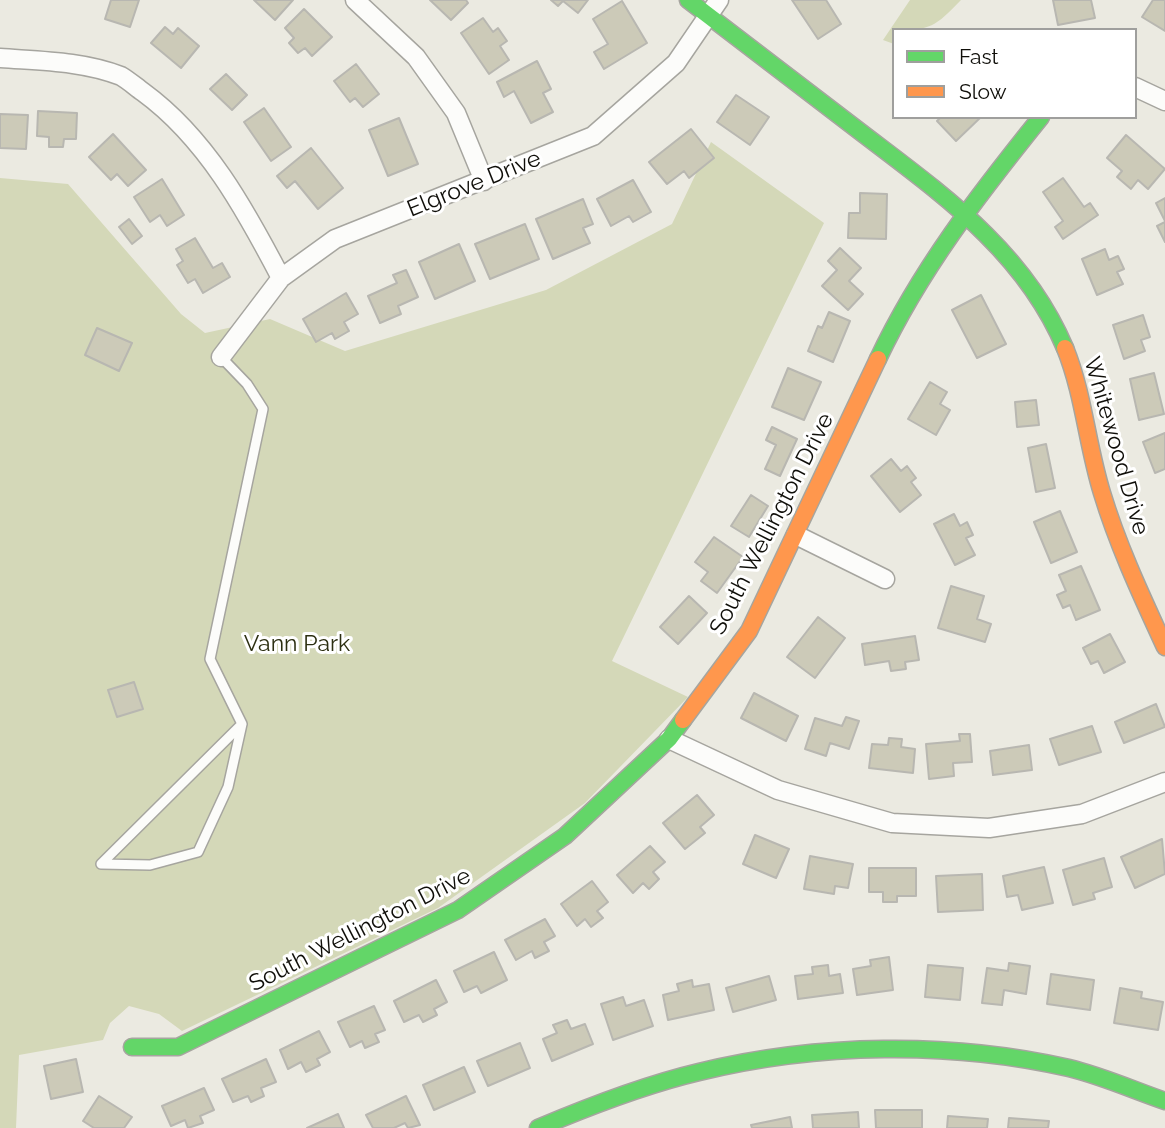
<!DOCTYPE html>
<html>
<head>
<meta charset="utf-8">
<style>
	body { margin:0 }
	#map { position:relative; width:1165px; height:1128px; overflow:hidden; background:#ebeae1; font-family:Raleway,sans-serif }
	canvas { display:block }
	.legend { position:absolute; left:892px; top:28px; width:245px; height:91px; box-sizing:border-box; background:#fff; border:2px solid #9f9f9d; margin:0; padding:9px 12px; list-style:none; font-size:21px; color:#0f0e09 }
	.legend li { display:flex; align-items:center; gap:14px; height:35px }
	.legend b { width:35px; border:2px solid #9f9f9d }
</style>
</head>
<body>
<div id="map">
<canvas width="1165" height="1128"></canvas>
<ul class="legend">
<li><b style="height:9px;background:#63d668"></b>Fast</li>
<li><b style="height:9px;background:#ff974d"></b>Slow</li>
</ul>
</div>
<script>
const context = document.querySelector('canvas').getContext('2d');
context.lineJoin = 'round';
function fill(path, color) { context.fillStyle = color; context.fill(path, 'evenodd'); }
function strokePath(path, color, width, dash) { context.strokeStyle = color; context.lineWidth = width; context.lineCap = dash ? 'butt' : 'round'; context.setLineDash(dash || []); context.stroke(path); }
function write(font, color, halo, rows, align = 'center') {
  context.font = font + ' Raleway,sans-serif'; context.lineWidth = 6; context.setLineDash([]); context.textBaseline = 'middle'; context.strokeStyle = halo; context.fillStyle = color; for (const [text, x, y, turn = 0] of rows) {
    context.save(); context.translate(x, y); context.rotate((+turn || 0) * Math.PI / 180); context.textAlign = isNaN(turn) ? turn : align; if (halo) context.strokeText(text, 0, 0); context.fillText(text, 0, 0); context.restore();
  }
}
const green = new Path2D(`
	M910,0H961C935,27 931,30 894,30V44L883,40Z
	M711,142L824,223L612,661L688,697L585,803L438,908L182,1031L159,1014L129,1006L110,1023L103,1040L19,1055L16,1128H0V178L68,184L181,314L205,333L270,319L345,351L546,290L672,224Z`);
const building = new Path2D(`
	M111,0H139L130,27L105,19Z
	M254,0H293L275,20Z
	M430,0H466L468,3L451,20Z
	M551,0H588L578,13L563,1L558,6Z
	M792,0H826L841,24L818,39Z
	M1053,0H1091L1095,18L1058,25Z
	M1153,0H1165V31L1142,17Z
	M622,1L647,43L604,69L594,52L608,44L593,19Z
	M304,9L332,37L312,56L305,48L298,53L289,43L294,38L285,28Z
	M483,18L493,32L498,28L507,41L500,46L509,60L489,74L461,33Z
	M165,27L173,34L178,28L199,46L181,68L151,43Z
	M537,61L551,89L543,93L553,112L531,123L514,91L504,97L497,82Z
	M356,64L379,94L363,107L355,98L350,102L334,81Z
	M226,74L247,95L232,110L210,89Z
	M736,95L769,117L750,145L717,122Z
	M264,108L291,147L271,161L244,122Z
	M38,111L77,113L76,139H64L63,147H49V137L37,136Z
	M0,114L28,115L26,149L0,148Z
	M941,117H981L956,141L937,121Z
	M399,118L418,164L388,176L369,130Z
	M691,129L714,158L689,178L684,171L667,184L649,162Z
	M113,134L146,170L128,186L117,174L111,180L89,157Z
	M1126,135L1165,169L1148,189L1138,180L1131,189L1117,177L1122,171L1107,158Z
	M311,148L343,188L318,209L295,181L287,188L277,176Z
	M1063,178L1084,207L1090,203L1098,215L1063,239L1055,227L1063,221L1043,192Z
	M162,179L184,215L167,226L160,215L150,222L134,197Z
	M633,180L651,212L633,222L629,216L611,226L597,199Z
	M860,193L887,194L886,239L848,238L849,213H860Z
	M1165,198V221L1156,203Z
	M583,199L593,224L583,228L590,243L553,259L536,219Z
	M129,219L142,236L132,244L119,227Z
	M1165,222V242L1157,226Z
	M525,224L539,259L490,279L475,244Z
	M195,238L213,268L222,263L230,277L203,293L195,279L188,283L177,265L183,261L176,249Z
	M459,244L475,281L435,299L419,262Z
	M840,248L861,268L849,281L863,294L848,310L822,286L837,270L828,261Z
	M1105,249L1109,260L1118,256L1124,269L1117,272L1123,284L1097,295L1082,259Z
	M406,270L418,297L398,306L401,314L380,323L368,296L397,283L393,275Z
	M346,293L358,314L344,322L349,331L335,339L332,333L316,342L303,319Z
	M981,295L1006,344L977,358L952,310Z
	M829,312L850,321L833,362L808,351L818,326L822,328Z
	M1143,315L1150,337L1141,340L1145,351L1124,359L1113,325Z
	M97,328L132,343L119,371L85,355Z
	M788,368L821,382L804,420L772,407Z
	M1154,373L1164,414L1139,420L1130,379Z
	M930,382L947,392L940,404L950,410L936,435L908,419Z
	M1036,400L1039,425L1017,427L1015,402Z
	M772,427L797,439L780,476L765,469L776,445L766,440Z
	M1165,433V469L1155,473L1143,442Z
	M1046,444L1055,488L1036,492L1028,448Z
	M891,459L901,471L907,466L916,478L911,482L921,495L900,512L871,476Z
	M751,495L768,506L749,537L731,526Z
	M1060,511L1077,552L1051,563L1034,522Z
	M954,514L960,526L967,522L973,535L966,538L975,555L955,565L934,524Z
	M714,537L743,557L717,593L701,581L708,572L695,562Z
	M1081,566L1100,610L1076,620L1070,605L1063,608L1057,595L1066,591L1059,575Z
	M951,586L984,596L977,619L991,624L985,642L938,628Z
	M689,596L707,613L678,644L660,627Z
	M818,617L845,638L815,678L787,657Z
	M1110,634L1125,662L1104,673L1098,661L1091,664L1083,648Z
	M915,636L919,660L905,662L906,669L891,671L889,661L865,665L862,644Z
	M134,682L143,709L117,717L108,690Z
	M754,693L798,716L786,741L741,718Z
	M1156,704L1165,727L1124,743L1115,722Z
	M846,717L859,721L849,749L830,743L826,756L805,749L815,718L842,726Z
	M1092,726L1101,752L1059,765L1050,739Z
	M959,734H970L972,762L953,763L954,776L929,779L926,744L960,741Z
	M889,738L902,739L901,747L915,749L913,773L869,768L872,744L888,745Z
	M1029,745L1032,770L993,775L990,751Z
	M697,795L714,815L700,827L705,833L685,849L663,823Z
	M755,835L789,849L776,878L743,864Z
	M1162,839L1165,874L1135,888L1121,857Z
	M650,846L665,862L653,872L659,879L649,889L643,883L633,893L617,875Z
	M810,856L853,864L848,888L835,886L834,894L804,889Z
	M1104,858L1112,887L1093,893L1095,899L1073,905L1063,870Z
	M1044,867L1053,903L1022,910L1018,895L1007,897L1003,876Z
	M869,868H916V896H897V902H883V892H869Z
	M982,874L983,910L938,912L936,876Z
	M592,881L608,902L597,911L603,918L591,927L585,919L577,926L561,904Z
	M545,919L555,936L544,942L549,951L535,958L532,951L516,960L505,940Z
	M494,952L507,980L481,993L477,986L464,992L454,971Z
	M889,957L893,990L857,995L853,969L871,966L870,960Z
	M1009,963L1030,966L1026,994L1004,990L1002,1005L982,1003L987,968L1008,971Z
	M828,965L829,976L840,974L843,993L798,999L795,976L813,974L812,967Z
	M928,965L963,968L960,1000L925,997Z
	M1051,974L1094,980L1090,1010L1047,1004Z
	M769,976L776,1000L733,1012L726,988Z
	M436,980L447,1002L434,1009L437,1015L423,1022L419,1015L404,1022L394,1001Z
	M692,980L693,987L709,984L714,1010L668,1020L663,995L679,991L677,984Z
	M1120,988L1142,992L1141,998L1163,1002L1158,1030L1114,1023Z
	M623,997L626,1006L644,1000L653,1026L613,1040L601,1004Z
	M374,1006L385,1030L375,1034L379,1042L365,1048L362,1041L350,1047L338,1022Z
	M567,1020L571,1029L585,1024L593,1044L552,1061L543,1039L557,1033L553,1025Z
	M319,1031L330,1052L317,1059L320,1065L306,1072L301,1062L288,1069L280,1050Z
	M520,1043L530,1068L488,1086L477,1061Z
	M76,1059L83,1092L51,1099L44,1066Z
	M266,1059L276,1082L261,1088L264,1096L251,1102L248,1096L233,1102L222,1079Z
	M464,1067L475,1092L434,1110L423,1085Z
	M204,1088L214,1110L200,1116L203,1123L188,1128L185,1120L171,1126L162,1106Z
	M99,1096L132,1117L124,1128H94L83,1121Z
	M406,1096L420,1125L408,1128L405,1123L394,1128H373L366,1115Z
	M875,1110H922V1128H876Z
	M858,1112L859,1128H813L812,1115Z
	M338,1114L344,1128H307Z
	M948,1116L988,1119L987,1128H947Z
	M790,1117L792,1128H752L751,1125Z
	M1009,1118L1049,1121L1048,1128H1008Z`);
const lane = new Path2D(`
	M221,357L247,384L263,409L210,659L242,724L101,864L150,865L198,852L228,787L242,724`);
const street = new Path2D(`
	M355,0L416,57L456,113L484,181
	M0,58C40,61 83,61 121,76C128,80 136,87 143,92C206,138 245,209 281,278
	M1135,87L1165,101
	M221,357L281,278L335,239L593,136L676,63L719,0
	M796,535L885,579
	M669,739L778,790L892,823L989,828L1082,814L1165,782`);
const fast = new Path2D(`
	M688,0C745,43 801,87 858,130C939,192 1024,250 1065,348
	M878,359C920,270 979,194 1041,117
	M132,1047H178L458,910L565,836L669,739L683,720
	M538,1128C590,1106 644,1085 699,1072C817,1043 951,1041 1069,1068C1102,1076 1133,1090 1165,1101`);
const slow = new Path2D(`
	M1065,348C1084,395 1087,445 1102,493C1118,546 1142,597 1165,647
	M683,720L749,631L878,359`);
const streetNames = [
	["Elgrove Drive",474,184,-22],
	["Whitewood Drive",1116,446,74],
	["South Wellington Drive",772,524,-63],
	["South Wellington Drive",360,930,-27]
];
const parkNames = [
	["Vann Park",297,644]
];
fill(green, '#d4d8b8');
fill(building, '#cccab8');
strokePath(building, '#b8b7b1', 2);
strokePath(lane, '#a6a59f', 12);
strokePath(street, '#a6a59f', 21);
strokePath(fast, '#a6a59f', 19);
strokePath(slow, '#a6a59f', 19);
strokePath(lane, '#fcfcfa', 9);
strokePath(street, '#fcfcfa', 18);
strokePath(fast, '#63d668', 16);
strokePath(slow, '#ff974d', 16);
write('23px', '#0f0e09', '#fff', streetNames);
write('23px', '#2c2f11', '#fff', parkNames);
</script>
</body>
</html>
